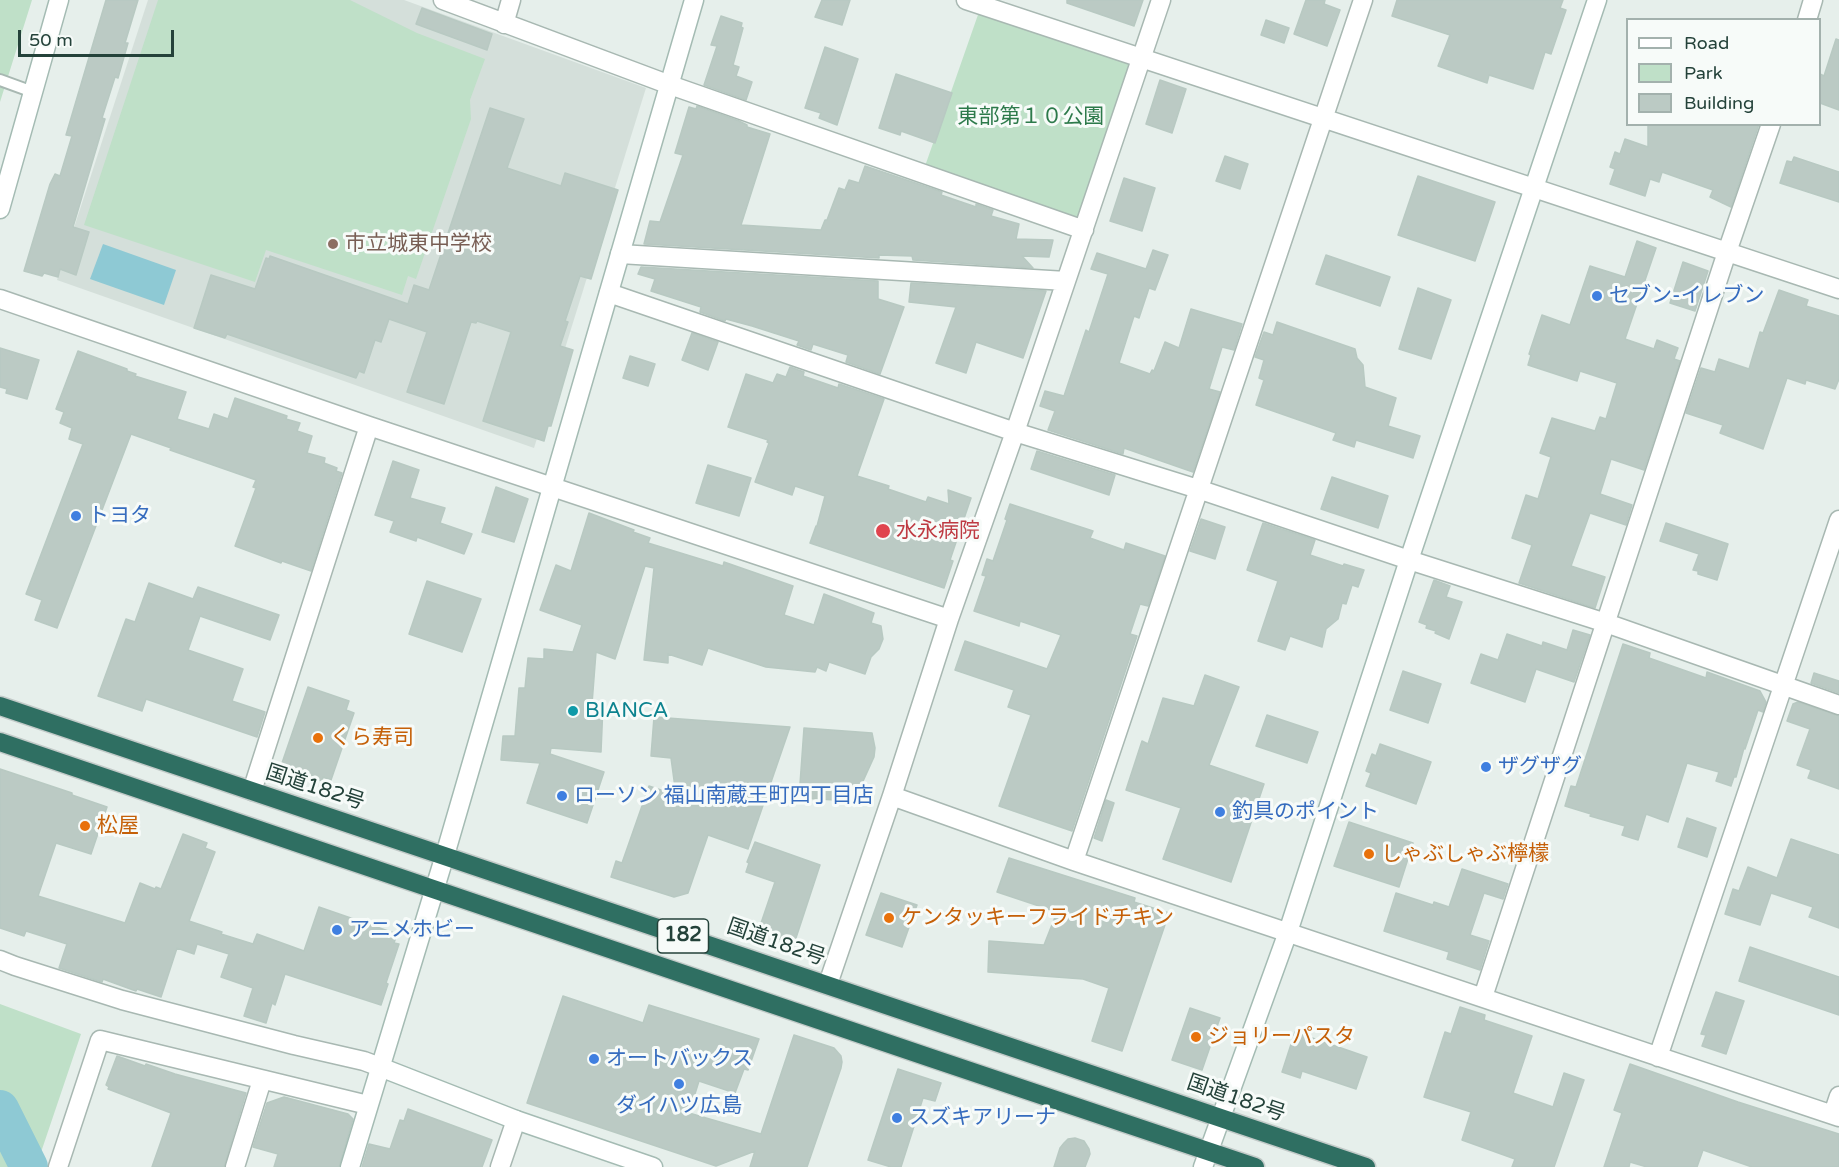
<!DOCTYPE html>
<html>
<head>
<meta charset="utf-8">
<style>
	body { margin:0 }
	#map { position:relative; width:1839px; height:1167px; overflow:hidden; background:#e6efeb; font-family:"Varela Round",sans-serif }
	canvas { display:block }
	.legend { position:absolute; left:1626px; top:18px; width:195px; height:108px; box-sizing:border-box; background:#f7fbf9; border:2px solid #a3b1ad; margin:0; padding:8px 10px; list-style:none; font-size:18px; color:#24423a }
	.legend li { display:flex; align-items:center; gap:12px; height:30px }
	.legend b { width:30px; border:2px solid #a3b1ad }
	.scale { position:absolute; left:18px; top:30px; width:156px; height:27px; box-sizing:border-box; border:3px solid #24423a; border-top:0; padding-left:8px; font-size:18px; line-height:21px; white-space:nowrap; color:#24423a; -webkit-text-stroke:4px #f7fbf9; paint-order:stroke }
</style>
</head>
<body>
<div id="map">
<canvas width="1839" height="1167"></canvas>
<ul class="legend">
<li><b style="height:8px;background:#fff"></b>Road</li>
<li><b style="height:16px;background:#bfe0c8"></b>Park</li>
<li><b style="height:16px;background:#bbcac4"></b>Building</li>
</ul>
<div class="scale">50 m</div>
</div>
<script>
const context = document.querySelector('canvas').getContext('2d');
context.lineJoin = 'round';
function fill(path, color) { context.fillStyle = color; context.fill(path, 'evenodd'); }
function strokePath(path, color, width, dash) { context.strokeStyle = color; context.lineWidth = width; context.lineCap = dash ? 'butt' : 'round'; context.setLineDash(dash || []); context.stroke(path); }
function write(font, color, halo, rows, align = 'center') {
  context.font = font + ' "Varela Round","Noto Sans JP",sans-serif'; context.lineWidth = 6; context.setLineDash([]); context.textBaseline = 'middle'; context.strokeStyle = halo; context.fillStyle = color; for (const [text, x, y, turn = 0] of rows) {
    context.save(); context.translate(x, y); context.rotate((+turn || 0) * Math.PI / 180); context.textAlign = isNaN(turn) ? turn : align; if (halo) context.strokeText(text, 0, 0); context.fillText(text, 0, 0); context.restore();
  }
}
const built = new Path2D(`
	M148,0H404L646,88L534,448L57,280Z`);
const green = new Path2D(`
	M0,0H32L0,102Z
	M158,0H350L417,33L485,59L470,100L471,119L416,279L408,276L402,295L266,250L255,282L84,225Z
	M980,9L1137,59L1082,225L924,169Z
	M0,1004L81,1034L36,1167H0Z`);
const water = new Path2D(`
	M103,244L176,270L164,305L90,279Z`);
const river = new Path2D(`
	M0,1109L29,1167`);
const building = new Path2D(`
	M106,0H138L125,43H128L118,78L115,77L102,118L105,119L73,227L89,232L76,275L60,269L58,277L44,273L42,276L24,271L50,184L55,174L60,176L72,136L66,135Z
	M822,0H850L842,25L815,17Z
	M1067,0H1143L1134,26L1067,3Z
	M1306,0H1325L1324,4L1340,10L1327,46L1294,34Z
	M1397,0H1563L1560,8L1566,10L1551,54L1545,52L1533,89L1489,75L1487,83L1438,66L1450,35L1392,16Z
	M422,8L492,34L487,50L416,24Z
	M721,16L742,23L741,27L743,28L733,65L739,67L736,76L752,82L746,100L704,85L717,46L711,45Z
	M1266,20L1289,28L1284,43L1261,35Z
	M1836,39L1839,40V110L1820,103V74L1824,76Z
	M825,47L858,59L837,125L819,118L821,113L805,108Z
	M896,74L952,93L935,143L901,131L900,135L879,128Z
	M1160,80L1186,89L1172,133L1146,124Z
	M697,106L739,121L747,125V127L770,134L741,225L821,230L825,220H827L839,188L845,190L849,180L859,183L865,166L942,192L941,195L976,207V204L993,210L991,216L1019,224L1016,239L1053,240L1049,257L1022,256L1033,268L913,260L912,256L879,255V258L644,244L650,221L660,222L683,155L675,153L689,107L696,109Z
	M490,108L524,119L507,168L561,186L565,173L618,190L591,279L580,276L565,321L568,322L560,346L573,350L551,426H548L544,441L483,421L511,332L477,321L476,323L471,322L444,404L407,392L427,332L389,319L381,342L375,340L364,373L359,371L356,378L227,334L225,338L194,328L211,275L255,289L266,258L269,259L270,256L408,304L414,285L429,290Z
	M1648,124H1759L1731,207L1710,197L1713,190L1662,172L1659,182L1650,179L1645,196L1610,184L1615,169L1610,167L1615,152L1620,154L1625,139L1648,147Z
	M1225,156L1248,164L1240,189L1216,181Z
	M1794,157L1839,172V202L1780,183L1787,161L1792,162Z
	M1418,176L1495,202L1475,261L1398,235Z
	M1124,178L1155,188L1142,231L1110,221Z
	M1637,241L1656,248L1625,339L1654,349L1657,340L1678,348L1674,359L1680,361L1644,470L1611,459L1600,494L1632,505L1626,525L1590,513L1571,566L1605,577L1595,608L1519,583L1532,545L1512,538L1526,495L1538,499L1551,457L1540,453L1552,418L1595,431L1600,417L1606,419L1617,383L1580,371L1577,381L1528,365L1531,355L1529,354L1542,315L1570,325L1590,266L1625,277Z
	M1153,250L1168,255L1155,290L1149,288L1139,318L1134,316L1119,363L1150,374L1152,370L1154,371L1165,342L1179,348L1191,309L1242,324L1234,350L1222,347L1209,389L1220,392L1193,472L1124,448L1123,454L1048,430L1055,411L1040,406L1045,391L1064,396L1086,330L1089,332L1108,274L1091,269L1097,253L1146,269Z
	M1326,255L1390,277L1380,306L1316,284Z
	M1683,262L1708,271L1695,311L1670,303Z
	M641,267L878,281V299L904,307L880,374L846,362L848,355L813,344L811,350L797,345L799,341L752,326L726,319L725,321L700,312L701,307L651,291L655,279L638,274Z
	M911,283L1046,291L1023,358L976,342L966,373L936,363L956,307L909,302Z
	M1418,288L1451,300L1431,359L1399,349Z
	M1779,290L1808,300L1806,306L1839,316V379L1835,389L1806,380L1805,384L1787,378L1763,449L1720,433L1723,425L1686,413L1701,368L1715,372L1719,359L1749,369L1760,332L1763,333Z
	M1277,322L1355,349L1357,358L1363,365L1365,387L1396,398L1388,426L1420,436L1413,458L1356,440L1354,447L1333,440L1336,433L1256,405L1264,380L1259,378L1264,360L1255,357L1264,332L1273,335Z
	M692,333L718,342L708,370L682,360Z
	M0,348L39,360L27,399L6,393L7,389L0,387Z
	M78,351L127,369V371L136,374L135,376L186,392L177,419L209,429L214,414L228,419L235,398L287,416L286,419L300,423L297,431L312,436L307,453L325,458L324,463L337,468L336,471L342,473L311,571L282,561L281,563L235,546L256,488L253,487L256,480L170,450L171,448L131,434L57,628L35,620L42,600L26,594L83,444L69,439L72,428L60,423L64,412L56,409Z
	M630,356L655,364L648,386L623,378Z
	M790,367L804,372L803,376L838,388L839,384L884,399L857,476L889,486L888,489L926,502L928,497L949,504L948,490L971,498L950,560L953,561L944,588L810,543L816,526H817L825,496L795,486L792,495L755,482L769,443L767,442L768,440L728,427L746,374L773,383L777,374L786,377Z
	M1037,451L1115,475L1109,495L1031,469Z
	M393,461L419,470L410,498L445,508L440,523L472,534L464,554L417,537L416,541L390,532L394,521L375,515Z
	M708,465L751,478L739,516L696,503Z
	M1332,477L1388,496L1378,528L1321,509Z
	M496,487L528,499L514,542L482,532Z
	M1010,504L1093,531L1090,538L1124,550L1126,543L1165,556L1148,606L1140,604L1130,634L1137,636L1072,831L999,806L1031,715L1008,707L1014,690L955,670L965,641L1047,669L1061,635L1020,621L1019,626L974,611L986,576L982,575L987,559L993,561L1007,520L1005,519Z
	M589,513L634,530L633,532L650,538L648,543L723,566L724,562L793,586L784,615L814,625L824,594L874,613L871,623L881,626L883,639L879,649L871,657L865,674L829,662L826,671L817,667L815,672L766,667L708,648L702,665L668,654V663L644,660L654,568L645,566L615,659L596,652L592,704L603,705L601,752L551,748L550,754L604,772L587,823L527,803L540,763L501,760L503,736H515L519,688H525L528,658L544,659V649L573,652L582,625L540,610L556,565L571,571Z
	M1201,519L1225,527L1215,559L1190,551Z
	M1263,523L1315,540L1310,555L1343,566L1344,564L1364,570L1358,587L1352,585L1346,604L1342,603L1338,619L1326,629L1322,647L1290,636L1285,650L1258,641L1278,581L1247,570Z
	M1666,523L1728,544L1717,580L1698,574V571L1693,570L1699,554L1660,541Z
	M1434,580L1450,586L1446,597L1462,602L1449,639L1435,633L1436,631L1426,628L1427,625L1419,622Z
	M427,581L481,599L462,652L409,634Z
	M149,583L193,599L198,587L279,615L270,640L200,616L188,650L243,669L232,701L265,712L257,737L146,699L142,711L98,696L126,619L135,622Z
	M1573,630L1590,635L1574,682L1536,669L1525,702L1471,683L1481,654L1498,660L1507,634L1542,646L1543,642L1567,650Z
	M1623,644L1650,653L1649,658L1706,678L1707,672L1760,691L1766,702L1763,712L1758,710L1745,749L1744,748L1736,777H1734L1731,786L1716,781L1719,772L1687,763L1668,822L1646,814L1638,840L1622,835L1625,826L1590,816L1591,814L1565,806L1571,786L1576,787Z
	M1403,671L1441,684L1428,723L1390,710Z
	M1814,673L1839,681V693L1811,683Z
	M1205,675L1239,687L1209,765L1264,784L1231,882L1163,859L1181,808L1126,790L1142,741L1148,744L1163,698L1194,706Z
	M308,687L349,701L346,710L354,713L331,780L323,777L322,781L297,773L298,769L282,763Z
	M1798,702L1839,716V789L1808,778L1811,770L1797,765L1810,729L1787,721L1793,704Z
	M1267,715L1318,732L1307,763L1256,746Z
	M654,717L790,727L748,849L708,835L688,893L674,897L611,877L616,861L622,863L649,786L676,795L671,758L651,756Z
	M804,728L872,733L875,748L874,757L854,801L799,798Z
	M1380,744L1431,762L1416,804L1366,786L1371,773L1366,771L1372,754L1376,756Z
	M0,769L72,793V795L107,807L91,854L56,843L38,896L125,923L140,883L155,889L156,887L161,889L183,834L207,843L205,848L215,852L189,921L222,932L221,934L253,944L257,934L304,951L319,907L397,934L394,943L399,944L386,983L388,984L381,1005L285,974L275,1005L272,1003L266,1023L244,1016L253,988L221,977L229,954L197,944L194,954L177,948L161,997L137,989L136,991L103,979L102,982L59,968L67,944L26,931L24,936L0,928Z
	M1106,800L1114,803L1102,841L1094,838Z
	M1687,818L1716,828L1707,857L1678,847Z
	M1349,822L1413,843L1399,887L1334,866Z
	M1791,839L1839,855V928L1809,917L1813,907L1771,893L1760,925L1725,914L1733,889L1739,891L1748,867L1777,878Z
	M755,842L820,865L794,944L758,932L775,882L746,872L749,863L747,862Z
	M1009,858L1135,898L1134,902L1169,913L1122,1051L1092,1041L1109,988L1083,979L988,972L989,941L1044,945L1057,912L997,892Z
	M1462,869L1508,884L1503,899L1484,893L1470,935L1489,941L1480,970L1447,959L1449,952L1384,931L1396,893L1433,905L1434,902L1449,907Z
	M881,893L917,905L902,947L866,935Z
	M1750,947L1839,977V1015L1739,981Z
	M1716,992L1744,1001L1726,1054L1702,1046L1706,1035L1701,1034Z
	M563,996L643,1023L649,1005L759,1039L748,1070L744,1069L735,1093L699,1081L689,1113L761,1134L794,1035L834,1048L841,1056L842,1062L841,1068L807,1167H750L755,1151L716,1166L527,1103Z
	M1460,1007L1485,1015L1484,1020L1532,1036L1513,1093L1553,1107L1564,1073L1584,1080L1554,1167H1512L1515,1159L1462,1140L1471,1112L1424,1097L1445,1032L1451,1034Z
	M1190,1008L1220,1018L1202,1070L1172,1060Z
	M1295,1032L1367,1057L1356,1089L1302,1071L1300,1078L1282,1072Z
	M117,1056L145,1066L146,1064L175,1074L246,1093L224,1167H152L171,1113L108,1089L109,1087L106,1085Z
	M1630,1064L1738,1102L1839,1134V1167H1752L1703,1150L1697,1167H1647L1630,1162L1629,1167H1604L1622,1113L1614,1110Z
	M898,1069L941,1083L935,1101L923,1098L901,1167H891L868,1160Z
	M284,1097L348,1114L353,1119L339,1167H274L278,1154L253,1147L267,1103Z
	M408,1109L492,1140L482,1167H362L369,1144L390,1149L400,1120L404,1121Z
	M1075,1138L1084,1141L1089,1149L1090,1154L1085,1167H1054L1060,1148L1064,1143L1068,1139Z`);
const lane = new Path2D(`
	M0,80L33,92`);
const street = new Path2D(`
	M443,0L670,85L1084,230
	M966,0L1839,289
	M1807,20L1813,0
	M504,24L511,0
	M620,254L1066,281
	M609,293L1015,432L1198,489L1409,560L1606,623L1839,705
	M0,299L369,426L949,619
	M252,791L369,426
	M892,796L1074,861L1839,1117
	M1074,861L1363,0
	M0,960L15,966L122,1000L294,1045L364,1061L380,1067
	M828,984L892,796L949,619L1015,432L1161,0
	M1483,997L1727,252L1771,124
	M1658,1057L1839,520
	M1833,1114L1839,1096
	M58,1167L100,1040L368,1105
	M235,1167L262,1080
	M500,1167L516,1120`);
const secondary = new Path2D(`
	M0,209L59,0
	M380,1067L516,1120L653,1167
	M350,1167L445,855L694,0
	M1203,1167L1288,932L1409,560L1597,0`);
const highway = new Path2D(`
	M0,706L1366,1167
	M0,742C418,883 836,1027 1255,1167`);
const markers = [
	[333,244,6,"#8d6e63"],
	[1597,296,6,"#3f7fe0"],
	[76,516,6,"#3f7fe0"],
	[883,531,8,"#e0444e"],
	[573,711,6,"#0f9aa8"],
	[318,738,6,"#e8710a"],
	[1486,767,6,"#3f7fe0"],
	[562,796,6,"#3f7fe0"],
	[1220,812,6,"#3f7fe0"],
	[85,826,6,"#e8710a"],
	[1369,854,6,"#e8710a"],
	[889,918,6,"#e8710a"],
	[337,930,6,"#3f7fe0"],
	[1196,1037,6,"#e8710a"],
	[594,1059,6,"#3f7fe0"],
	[679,1084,6,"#3f7fe0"],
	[897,1118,6,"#3f7fe0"]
];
const shields = [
	[683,936,51]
];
const shieldNames = [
	["182",683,936]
];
const parkNames = [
	["東部第１０公園",1031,117]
];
const educationNames = [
	["市立城東中学校",345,244]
];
const shopNames = [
	["セブン-イレブン",1609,296],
	["トヨタ",88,516],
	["ザグザグ",1498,767],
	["ローソン 福山南蔵王町四丁目店",574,796],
	["釣具のポイント",1232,812],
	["アニメホビー",349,930],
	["オートバックス",606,1059],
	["ダイハツ広島",679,1106,"center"],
	["スズキアリーナ",909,1118]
];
const healthNames = [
	["水永病院",896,531]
];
const cultureNames = [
	["BIANCA",585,711]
];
const foodNames = [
	["くら寿司",330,738],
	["松屋",97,826],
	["しゃぶしゃぶ檸檬",1381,854],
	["ケンタッキーフライドチキン",901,918],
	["ジョリーパスタ",1208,1037]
];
const streetNames = [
	["国道182号",315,788,18],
	["国道182号",776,943,19],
	["国道182号",1236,1099,19]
];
fill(built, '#d4dfda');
fill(green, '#bfe0c8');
fill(water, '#8ec9d4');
strokePath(river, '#8ec9d4', 38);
fill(building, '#bbcac4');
strokePath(building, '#b8c9c2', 1.5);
strokePath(lane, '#a8b8b2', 14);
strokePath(street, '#a8b8b2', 21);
strokePath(secondary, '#a4bbb3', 21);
strokePath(highway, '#c2cac8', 21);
strokePath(lane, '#fff', 10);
strokePath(street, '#fff', 18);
strokePath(secondary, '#fff', 18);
strokePath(highway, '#2f6f62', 18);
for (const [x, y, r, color] of markers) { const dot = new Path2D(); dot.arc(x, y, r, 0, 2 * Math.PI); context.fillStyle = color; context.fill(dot); strokePath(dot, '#f7fbf9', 2); }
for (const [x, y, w] of shields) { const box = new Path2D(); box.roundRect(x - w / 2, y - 17, w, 34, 4.5); context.fillStyle = '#f7fbf9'; context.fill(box); strokePath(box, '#24423a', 1.5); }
write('bold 20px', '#24423a', null, shieldNames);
write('21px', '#2d7a4b', '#f7fbf9', parkNames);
write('21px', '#785e54', '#f7fbf9', educationNames, 'left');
write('21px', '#366cbe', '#f7fbf9', shopNames, 'left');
write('21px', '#be3a42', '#f7fbf9', healthNames, 'left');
write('21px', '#0d838f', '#f7fbf9', cultureNames, 'left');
write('21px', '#c56008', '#f7fbf9', foodNames, 'left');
write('21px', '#24423a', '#f7fbf9', streetNames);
</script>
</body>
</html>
